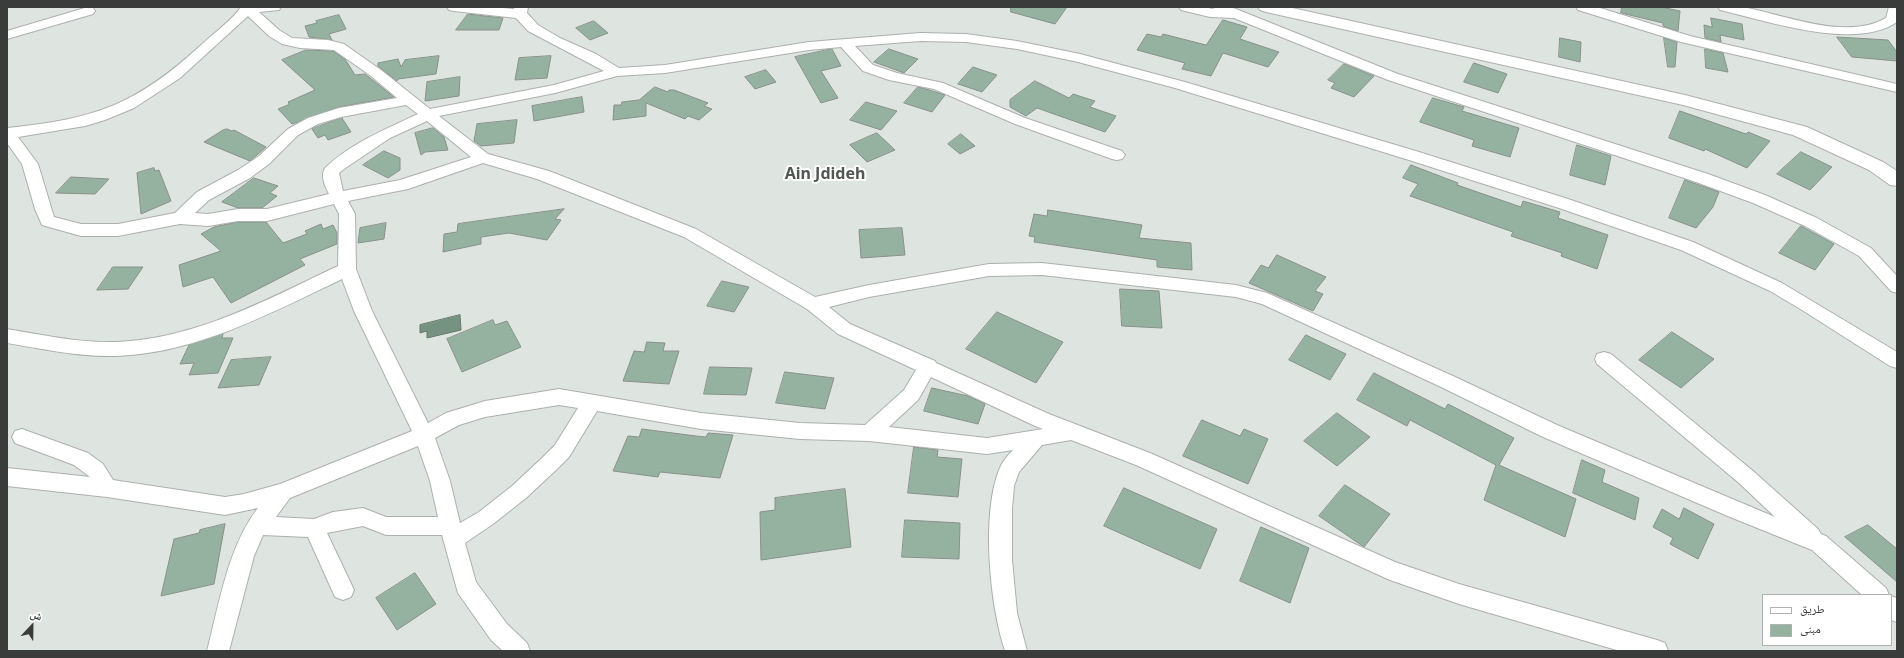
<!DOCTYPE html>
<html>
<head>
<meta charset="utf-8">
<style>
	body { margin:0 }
	#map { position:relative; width:1904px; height:658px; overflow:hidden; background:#dee5e0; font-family:"Noto Sans","Noto Naskh Arabic",sans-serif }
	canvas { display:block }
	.frame { position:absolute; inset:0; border:8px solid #3a3c3b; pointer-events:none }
	.legend { position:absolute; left:1762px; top:594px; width:130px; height:52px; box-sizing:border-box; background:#fff; border:1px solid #b0b1b1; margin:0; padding:5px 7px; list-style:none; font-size:12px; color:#3a3c3b }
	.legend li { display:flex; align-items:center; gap:8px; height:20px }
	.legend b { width:20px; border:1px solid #b0b1b1 }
	.north { position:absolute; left:12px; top:606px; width:40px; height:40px; -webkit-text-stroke:3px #fff; paint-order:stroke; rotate:22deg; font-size:11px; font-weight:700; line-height:16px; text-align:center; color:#3a3c3b }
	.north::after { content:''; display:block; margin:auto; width:14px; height:18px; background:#3a3c3b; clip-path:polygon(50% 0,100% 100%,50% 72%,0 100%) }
</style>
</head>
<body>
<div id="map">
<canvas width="1904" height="658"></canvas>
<div class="frame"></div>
<ul class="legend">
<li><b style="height:5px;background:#fff"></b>طريق</li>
<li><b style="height:11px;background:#94b29f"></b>مبنى</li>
</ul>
<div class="north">ش</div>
</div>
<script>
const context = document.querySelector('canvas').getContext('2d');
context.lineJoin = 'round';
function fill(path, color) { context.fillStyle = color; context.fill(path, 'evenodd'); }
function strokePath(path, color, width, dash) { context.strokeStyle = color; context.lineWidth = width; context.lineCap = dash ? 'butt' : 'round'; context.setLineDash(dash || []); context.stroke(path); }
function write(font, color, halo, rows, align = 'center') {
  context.font = font + ' "Noto Sans",sans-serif'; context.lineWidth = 4; context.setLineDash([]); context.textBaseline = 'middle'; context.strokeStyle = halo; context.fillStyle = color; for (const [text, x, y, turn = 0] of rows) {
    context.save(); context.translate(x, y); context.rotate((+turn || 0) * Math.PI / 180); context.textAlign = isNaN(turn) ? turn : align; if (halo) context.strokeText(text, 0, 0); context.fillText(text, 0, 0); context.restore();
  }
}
const water = new Path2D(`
	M460,315L461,330L427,338V331L420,333V325Z`);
const building = new Path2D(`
	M1011,7H1067L1055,24L1011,12Z
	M1622,7H1661L1680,11L1678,31L1663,26V23L1621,13Z
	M468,14L503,18L499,30H456Z
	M339,15L346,29L329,34L332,40L309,37L305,26L317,23L316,21Z
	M1711,18L1742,24L1744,40L1720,35L1721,42L1705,38L1704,25L1712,27Z
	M1223,20L1247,27L1240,39L1279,52L1268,67L1223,53L1211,76L1182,69L1185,63L1137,50L1147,34L1161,37L1163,34L1206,45Z
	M594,21L608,33L590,40L576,28Z
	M1837,37L1888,40L1897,52V61L1852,57Z
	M1560,38L1581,42L1580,62L1559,57Z
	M1664,38L1677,42L1675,67H1668Z
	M832,49L841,66L821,71L838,98L821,103L795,57Z
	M889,49L918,59L904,73L874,62Z
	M1705,49L1723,53L1728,72L1706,68Z
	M306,50L333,51L345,59L355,75L365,74L394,97L339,107L292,124L278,109L288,105L289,103L288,102L315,90L282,60Z
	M439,56L436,74L398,79L397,81L378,66V63L398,59L401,67L405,60Z
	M551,56L547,78L515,80L519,58Z
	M1474,63L1507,74L1498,93L1464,82Z
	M1344,64L1374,76L1354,97L1331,88L1335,83L1328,80Z
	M973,67L997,75L982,92L958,84Z
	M766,70L776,82L755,89L745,77Z
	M460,77L459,96L425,101L427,82Z
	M1035,81L1069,98L1073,94L1095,101L1090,107L1116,116L1105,132L1037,108L1026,116L1010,107V100Z
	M655,87L668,92L669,90H674L708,103L704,106L712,109L699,120L688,116L685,119L646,103V116L613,120L614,105H621L622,102L639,100Z
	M918,87L926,89L945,95L932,112L904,103Z
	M582,97L584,112L534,121L532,106Z
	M1433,98L1464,107L1462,111L1519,128L1510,157L1472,146L1474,140L1420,122Z
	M866,102L897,111L881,130L850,120Z
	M1680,111L1746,134L1748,132L1770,141L1747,168L1705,149L1704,151L1669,138Z
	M342,118L351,132L328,140L325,135L318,138L312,129Z
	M517,120L514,143L481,146L474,141L477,124Z
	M433,128L444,137L448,150L425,152L421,155L415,133Z
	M227,129L232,131L234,130L266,147L250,161L204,142L223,130Z
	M877,133L895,150L867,162L850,145Z
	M961,134L975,146L960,154L948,144Z
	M1577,145L1611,156L1605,185L1570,175Z
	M384,151L400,158V170L388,178L363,165Z
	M1801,152L1832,167L1810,190L1777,174Z
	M1411,165L1458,183L1457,185L1521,207L1523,201L1560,212L1558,218L1608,235L1597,269L1561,256L1562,253L1511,236L1513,232L1410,196L1418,184L1403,178Z
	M154,168L155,171L159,170L171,201L141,214L137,173Z
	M71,177L109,179L95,194L56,193Z
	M254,178L278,186L270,193L277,196L262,208H238L222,202Z
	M1685,180L1719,192L1713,207L1696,228L1669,218Z
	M564,209L555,219L561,220L547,240L509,233L481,237V244L443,252L444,234L457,232L458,224Z
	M1048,210L1142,225L1139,238L1191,243L1192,270L1157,267V260L1034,242L1035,237L1029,236L1034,214L1047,216Z
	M238,222H266L283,243L307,234L305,231L321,224L323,229L333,225L337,233V244L300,259L305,265L231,303L213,277L183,287L179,265L221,251L201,234L214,227Z
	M386,223L384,239L358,243L360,228Z
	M1801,226L1834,244L1815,270L1779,253Z
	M902,228L905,255L861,258L859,230Z
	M1277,255L1326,277L1315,291L1323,294L1313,311L1249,283L1261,265L1268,268Z
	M113,267H143L128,289L97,290Z
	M722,281L749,287L734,312L707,306Z
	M1120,289L1159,291L1162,328L1122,326Z
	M997,312L1063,342L1036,383L966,349Z
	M493,320L495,325L507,321L521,347L462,372L447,339Z
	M1672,332L1714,359L1681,388L1639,360Z
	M223,334L222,338H233L218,373L189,375L194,363L180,364L189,345Z
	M1306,335L1346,354L1330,380L1289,360Z
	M647,342L665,343L663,351H679L669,384L623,381L634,351L644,352Z
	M271,357L259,385L218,388L231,360Z
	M710,367L752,368L746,395L704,394Z
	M785,372L834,378L825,409L776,403Z
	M1374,373L1445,409L1448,404L1514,438L1499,465L1576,499L1565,537L1484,500L1496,465L1410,420L1407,426L1357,400Z
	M932,388L968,396L985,404L978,424L924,411Z
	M1337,413L1370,437L1337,466L1304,441Z
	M1202,420L1240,436L1244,429L1268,439L1248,484L1183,456Z
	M642,429L696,436L706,437L708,433L733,435L720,478L660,472L658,477L613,471L628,436L639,437Z
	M914,447L938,450L937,457L962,459L958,497L908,493Z
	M1582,460L1605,470L1602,482L1639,498L1635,520L1573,493Z
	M1345,485L1390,514L1364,547L1319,516Z
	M1124,488L1217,529L1200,569L1104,526Z
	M845,489L851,547L761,560L760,512L775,510V498Z
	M1684,508L1714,524L1698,559L1670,544L1673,538L1653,527L1662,509L1679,519Z
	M905,520L960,523L959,559L902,557Z
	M225,524L214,584L161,596L174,539L199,533L200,530Z
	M1868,525L1897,549V582L1845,537Z
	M1261,527L1309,548L1290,603L1240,581Z
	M415,573L436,604L397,630L376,598Z`);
const minor = new Path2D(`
	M88,7L93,8L95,11L93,14L7,39V31Z
	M241,7H281L279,10L259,12L279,30L292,38L328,40L344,44L381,70L430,109L554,85L604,71L528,31L516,18L454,11L449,10L447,7H492L514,9V7H528L527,13L538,25L560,38L596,54L619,68L665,65L809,42L920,33L966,34L1017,41L1080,54L1185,82L1419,152L1568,199L1693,242L1782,283L1897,352V368L1890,366L1802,310L1770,291L1681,250L1556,207L1409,160L1175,88L1078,62L1017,49L966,42L920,41L855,46L873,65L897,73L943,83L1025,118L1122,151L1125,155L1122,159L1117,160L1112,159L1015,124L934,89L889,80L863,71L841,47L809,50L665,73L617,76L555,93L439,116L488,154L549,171L696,229L815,297L869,285L989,264L1042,263L1236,285L1267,293L1453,376L1557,425L1775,517L1739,483L1597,364L1595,359L1597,354L1604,352L1611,354L1753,471L1818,529L1821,534L1826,536L1886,588L1889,595H1862L1812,550L1730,517L1543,437L1439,386L1262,304L1236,297L1042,275L989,276L869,297L829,307L850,324L935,361L936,363L1049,414L1150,453L1395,562L1459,584L1657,640L1665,643L1668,651H1620L1459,604L1390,580L1136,465L1071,440L1042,445L1019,472L1014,486L1012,508V560L1017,613L1027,651H1005C990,605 981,516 999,470C1002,462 1007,456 1013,450L987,454L869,441L800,439L701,429L597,411L569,457L556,470L526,498L493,524L465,543L476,582L507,624L527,643L530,651H503L491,640L458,593L442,535H386L363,526L327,533L354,590L351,597L343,600L335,597L308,537L263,535L254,556L229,651H207C219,605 228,546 258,508L225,515L107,497L7,486V468L90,477L74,465L15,443L12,437L15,431L22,429L88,453L103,464L113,480L225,497L244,494L280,484L412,431L354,311L342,279C271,313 197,353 116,356C79,357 43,349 7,343V329C43,335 79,343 116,342C196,339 268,299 338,266L339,214L334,204L267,221H238L208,226L180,224L118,236H81L42,225L35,209L22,164L7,143V128C95,119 136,105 201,45C214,33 231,21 241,7ZM248,16L269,36L282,44L300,48L334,50L371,76L397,98L339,108L308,118L288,129L259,156L238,170L197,192L175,213L118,224H81L54,217L38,164L18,137L85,126L105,120L134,108L180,78ZM406,105L418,114C386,129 351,143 325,168C320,176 325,186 329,194L267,209H238L208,214L195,213L209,200L250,178L269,164L298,135L318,124L341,117ZM427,121L471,157L400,180L343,191L339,173L344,169L390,138ZM483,163L537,179L684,237L807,309L838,334L916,370L904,390L865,425L800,423L701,413L559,389L485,401L446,413L428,423L372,311L356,269L355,214L348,201L408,189ZM931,377L1035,426L1043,429L987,438L889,427L918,400ZM559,405L578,408L555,445L542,458L512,486L479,512L460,523L450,481L435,438L459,425L485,417ZM418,446L430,481L438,517H386L363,508L333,512L314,519L276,517L290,498Z
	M1179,7H1202L1214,9L1212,7H1231L1398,74L1708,174L1765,195L1817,218L1871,248L1897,276V293L1891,291L1859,256L1805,226L1753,203L1696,182L1388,80L1234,18L1210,17L1181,10Z
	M1576,7H1597L1690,36L1897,84V92L1681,42L1578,10Z
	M1718,7C1726,7 1735,6 1743,7C1785,15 1846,41 1886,18L1889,7H1897V22C1855,51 1767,21 1720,10Z
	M1891,596L1897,598V622L1891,620Z`);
const tertiary = new Path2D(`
	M1258,7H1288L1685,95L1807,127L1883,162L1897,171V186L1890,185L1869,170L1793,135L1683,105L1266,12L1260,10Z`);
const quarterNames = [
	["Ain Jdideh",825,174]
];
fill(water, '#769381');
strokePath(water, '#64796c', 1);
fill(building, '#94b29f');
strokePath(building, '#8a908c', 1);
strokePath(minor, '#aab1ad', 2);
strokePath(tertiary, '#aab1ad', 2);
fill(minor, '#fff');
fill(tertiary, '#fff');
write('bold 16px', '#515753', '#fff', quarterNames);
</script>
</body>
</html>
